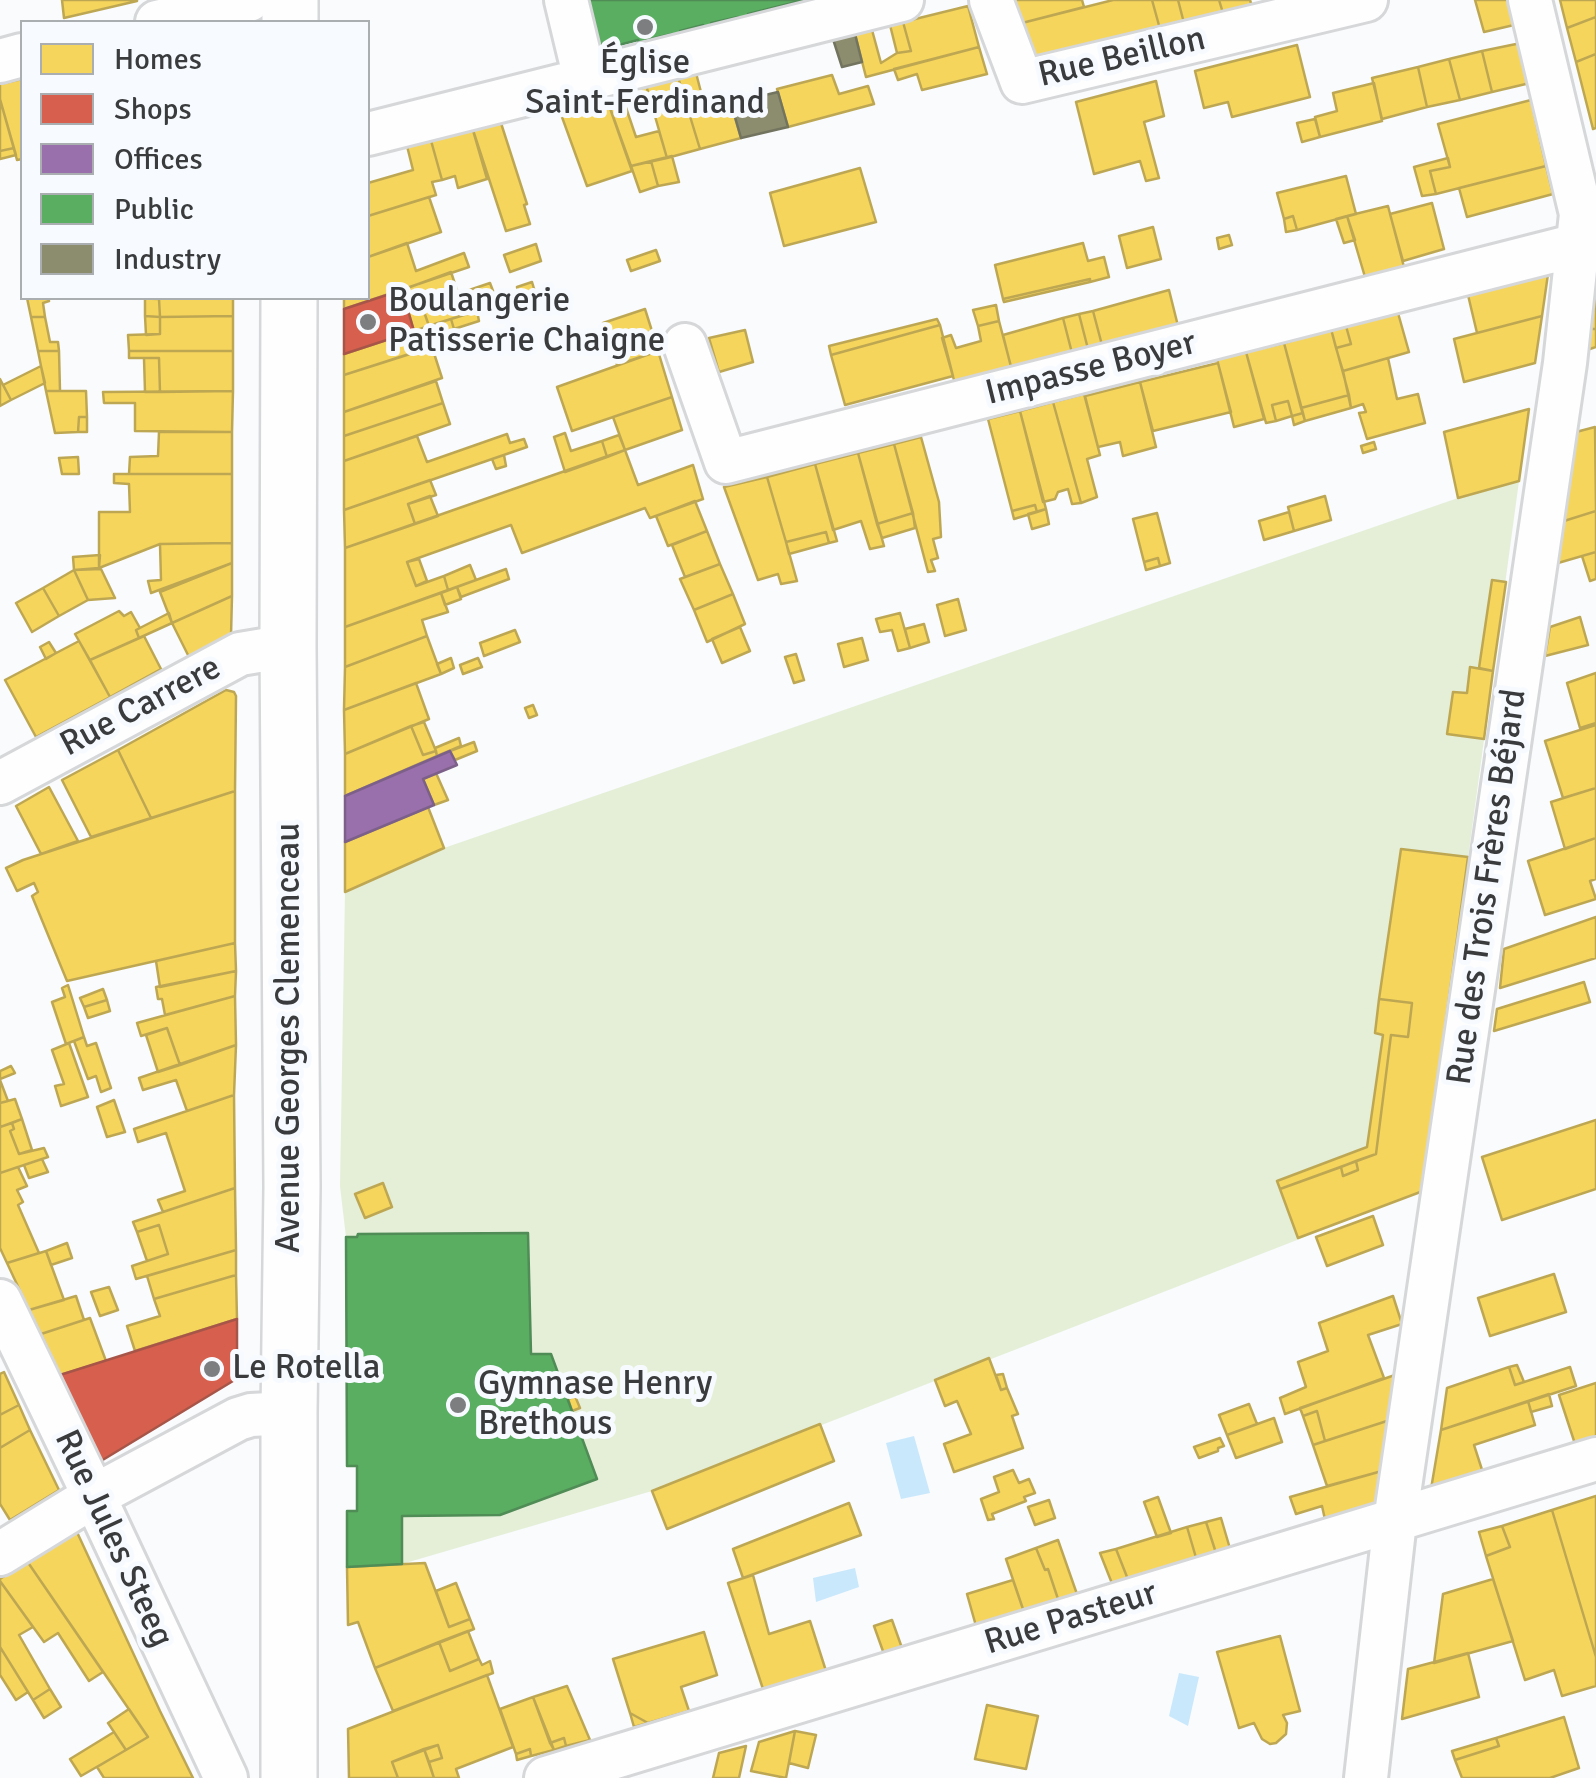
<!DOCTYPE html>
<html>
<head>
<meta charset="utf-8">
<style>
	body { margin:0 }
	#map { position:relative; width:1596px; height:1778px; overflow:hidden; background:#f9fbfd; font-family:Signika,sans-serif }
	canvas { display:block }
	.legend { position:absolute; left:20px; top:20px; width:350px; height:280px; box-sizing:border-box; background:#f7fbff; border:2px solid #abaeb1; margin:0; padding:12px 18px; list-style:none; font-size:30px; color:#3a3b3d }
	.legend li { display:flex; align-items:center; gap:20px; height:50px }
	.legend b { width:50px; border:2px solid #abaeb1 }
</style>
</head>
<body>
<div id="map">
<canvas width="1596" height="1778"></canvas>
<ul class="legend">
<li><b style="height:28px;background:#f6d55c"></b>Homes</li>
<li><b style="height:28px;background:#d6604d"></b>Shops</li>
<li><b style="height:28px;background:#9970ab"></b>Offices</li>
<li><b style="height:28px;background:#5aae61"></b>Public</li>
<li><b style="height:28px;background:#8c8c6e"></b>Industry</li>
</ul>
</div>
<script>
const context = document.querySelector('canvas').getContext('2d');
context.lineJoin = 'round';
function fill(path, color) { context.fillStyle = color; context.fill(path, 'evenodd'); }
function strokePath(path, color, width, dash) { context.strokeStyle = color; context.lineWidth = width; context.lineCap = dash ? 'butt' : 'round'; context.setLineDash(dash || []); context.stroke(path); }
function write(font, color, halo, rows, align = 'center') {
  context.font = font + ' Signika,sans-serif'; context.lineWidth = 10; context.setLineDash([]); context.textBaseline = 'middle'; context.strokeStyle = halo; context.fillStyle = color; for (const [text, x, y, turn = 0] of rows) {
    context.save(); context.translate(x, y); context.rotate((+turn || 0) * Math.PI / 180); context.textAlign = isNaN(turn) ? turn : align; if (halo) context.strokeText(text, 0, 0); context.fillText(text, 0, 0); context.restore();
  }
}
const green = new Path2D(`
	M1519,481L1423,1191L652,1491L402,1564L347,1567L357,1511V1467L347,1466L346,1237L340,1186L345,892L444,848L1458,498Z`);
const water = new Path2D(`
	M914,1436L930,1493L901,1499L886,1443Z
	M855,1568L859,1587L816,1602L813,1578Z
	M1179,1673L1199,1677L1188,1726L1169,1716Z`);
const homes = new Path2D(`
	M62,0H137V1L64,18Z
	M1014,0H1082L1084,7L1022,23Z
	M1113,0H1152L1160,29L1032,58L1022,23Z
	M1152,0H1178L1184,23L1160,29Z
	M1178,0H1219L1223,13L1184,23Z
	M1219,0H1250L1252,6L1223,13Z
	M1475,0H1508L1514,25L1484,32Z
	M1560,0H1596V17L1567,28Z
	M968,6L979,47L866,77L855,34L872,30L881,63L897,53L911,51L903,22Z
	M1596,17V54L1576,62L1567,28Z
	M903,22L911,51L897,53L890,25Z
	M1521,43L1530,83L1492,92L1482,51Z
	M1297,45L1310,97L1232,117L1228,102L1204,108L1195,71Z
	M979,47L987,74L922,90L917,74L898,80L894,69Z
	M1482,51L1492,92L1460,100L1449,59Z
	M1596,54V128L1593,129L1576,62Z
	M1449,59L1460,100L1427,107L1418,67Z
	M1418,67L1427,107L1382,119L1372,78Z
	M696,73L707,115L732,108L741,138L700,149L678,77Z
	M832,75L839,94L868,86L874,104L788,127L777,89Z
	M678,77L700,149L667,158L646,85Z
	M22,79V159L17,160L0,99V84Z
	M1156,81L1164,116L1144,122L1159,178L1146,181L1140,161L1094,174L1076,102Z
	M1374,83L1382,121L1320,137L1315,117L1337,111L1333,93Z
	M646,85L649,95L638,99L635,87Z
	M620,90L636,137L659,131L667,158L631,166L605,94Z
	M605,94L632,171L587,186L558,106Z
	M0,99L14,148L0,151Z
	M1531,100L1546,166L1436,194L1430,171L1450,167L1438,124Z
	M1315,119L1320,137L1302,142L1297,123Z
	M500,120L527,204L524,205L530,224L506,231L472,127Z
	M472,127L487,179L458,188L455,176L442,180L430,137Z
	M430,137L442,180L432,182L436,195L368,216V183L413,170L406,142Z
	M14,148L16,155L0,159V151Z
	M672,156L679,182L658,186L651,161Z
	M1448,158L1450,167L1430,171L1436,194L1422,196L1414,167Z
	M651,161L658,186L640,192L631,166Z
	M1546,166L1553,194L1467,217L1459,188Z
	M860,168L876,222L784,246L770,193Z
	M1346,176L1356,214L1297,230L1293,216L1284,219L1277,193Z
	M429,197L441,232L368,257V216Z
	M1432,203L1444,249L1403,261L1390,214Z
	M1388,206L1404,267L1365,277L1347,216Z
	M1293,216L1297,230L1286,232L1284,219Z
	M1347,216L1355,240L1344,243L1336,219Z
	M1153,227L1161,259L1127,268L1119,236Z
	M1229,235L1232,245L1219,249L1217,238Z
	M407,243L416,271L464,253L469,267L344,309V298H368V257Z
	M1083,243L1088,261L1104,257L1109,277L1090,282V279L1003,299L995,265Z
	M536,244L541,261L510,272L504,255Z
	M656,250L660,261L631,271L627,260Z
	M451,272L458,293L422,306L429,326L414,331L402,290Z
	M1548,274L1542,316L1477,333L1468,295Z
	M1090,279V282L1004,302L1003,299Z
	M532,282L535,292L520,296L517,287Z
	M490,283L498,304L429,326L422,306Z
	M1169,290L1178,326L1102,345L1093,311Z
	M1596,294V329H1590Z
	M27,298H48L49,301L43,303L45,317H31Z
	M128,298H233V316L160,317L159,299Z
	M145,298L159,299L160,317L145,316Z
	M996,305L999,321L978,326L973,310Z
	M645,309L652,331L611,345L603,323Z
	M477,311L479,321L454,329L451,319Z
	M1093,311L1102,345L1088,349L1079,314Z
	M1398,313L1409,352L1343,371L1336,348L1351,344L1346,326Z
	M1079,314L1088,349L1072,353L1063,318Z
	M145,316L160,317V334L146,335Z
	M233,316V351H129L128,335L160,334V317Z
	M1542,316L1535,363L1464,382L1454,339Z
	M31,317H45L50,342H58L59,351H38Z
	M1063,318L1072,353L1011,367L1003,335Z
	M451,319L454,329L440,334L438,323Z
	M937,319L940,325L831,355L829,346Z
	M999,321L1013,374L956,387L942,338L951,335L956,348L981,341L978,326Z
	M438,323L439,329L429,333L434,346L344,375V354Z
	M940,325L953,376L845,405L831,355Z
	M1346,326L1351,344L1336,348L1331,329Z
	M1331,329L1349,395L1301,408L1284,343Z
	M1590,329H1596V347L1587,350Z
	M745,330L753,362L719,372L709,338Z
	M652,331L658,351L617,365L611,345Z
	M1284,343L1303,413L1292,416L1288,401L1272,405L1276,421L1266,423L1246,352Z
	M432,347L442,378L344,412V375Z
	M38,351H59L60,391H46Z
	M129,351H233V391L160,392L159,358H129Z
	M658,351L672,397L572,431L557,387Z
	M1246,352L1264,419L1234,427L1217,359Z
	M144,358H159L160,392H145Z
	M1388,358L1397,399L1418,394L1425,423L1367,439L1359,413L1366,412L1363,404L1351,408L1343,371Z
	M1218,363L1231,412L1153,431L1140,382Z
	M41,366L45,383L11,400L3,385Z
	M0,379L11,400L0,406Z
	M436,381L443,403L344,436V412Z
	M1140,382L1156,447L1123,456L1120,442L1098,447L1085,396Z
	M46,391H86L87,417H79L78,432L55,433Z
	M233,391L232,432L135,431V403H104L103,392Z
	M1084,394L1100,455L1087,459L1097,497L1081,503L1053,402Z
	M1349,395L1351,408L1305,421L1301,408Z
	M672,397L682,430L625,450L613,417Z
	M1288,401L1292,416L1276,421L1272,405Z
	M1053,402L1081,503L1072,504L1068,489L1058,492L1055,499L1043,502L1020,411Z
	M443,403L450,424L344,461V436Z
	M1529,409L1519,481L1458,498L1444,432Z
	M1020,411L1046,509L1037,512L1035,505L1012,511L988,419Z
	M1303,413L1305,421L1294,425L1292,416Z
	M79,417H87V432H78Z
	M1595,427L1596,511L1564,521L1576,432Z
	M159,432H232V474H129L130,457L158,456Z
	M565,433L571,451L602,441L607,457L565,472L554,437Z
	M507,434L510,443L524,439L527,447L344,510V461L417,436L427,462Z
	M619,435L625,450L607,457L602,441Z
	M921,437L939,502L941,537L933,539L938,558L931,560L935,571L928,572L894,444Z
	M1374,442L1376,449L1363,453L1361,446Z
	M894,444L913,513L877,524L858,453Z
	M625,450L638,485L693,465L703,499L650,518L645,508L522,553L511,525L407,562L416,586L444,576L448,590L345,627V548Z
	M858,453L884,546L870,549L861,521L833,530L815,464Z
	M504,455L506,466L496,469L492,459Z
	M78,457L79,474H62L59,458Z
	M815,464L837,541L829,543L826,532L786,542L767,477Z
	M114,474H232V543L160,544L99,568V512H130L129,484L114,483Z
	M767,477L786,542L797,581L781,584L778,574L758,580L724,487Z
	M430,480L436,495L408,504L415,524L345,548L344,510Z
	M430,496L438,516L415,524L408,504Z
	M1325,496L1331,520L1294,531L1288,507Z
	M695,501L707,531L668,546L656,516Z
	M1035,505L1037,512L1014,519L1012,511Z
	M1046,509L1049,524L1032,529L1028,514Z
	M1596,511V552L1558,563L1564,521Z
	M1289,512L1294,531L1264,540L1259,521Z
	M913,513L915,528L882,538L877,524Z
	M1157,513L1170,563L1160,566L1158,558L1144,562L1133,519Z
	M707,531L720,564L685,577L672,545Z
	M826,532L829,543L789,554L786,542Z
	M232,543V563L151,593L148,581L161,580L160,544Z
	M1596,552V579L1590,581L1582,556Z
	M100,555L99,568L74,570L73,557Z
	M1158,558L1160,566L1146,570L1144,562Z
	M419,559L427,581L416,586L407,562Z
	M232,563V596L172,623L160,592Z
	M720,564L733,594L694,610L680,579Z
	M470,565L476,580L448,590L444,576Z
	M101,569L115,598L88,600L74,570Z
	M506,569L509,579L461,597L457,587Z
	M74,570L88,600L59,616L43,588Z
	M1492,580L1506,582L1493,671L1479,668Z
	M457,587L461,599L445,605L441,593Z
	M43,588L59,616L32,632L16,603Z
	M441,593L448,612L422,620L427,636L345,667V627Z
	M733,594L745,624L707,642L694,610Z
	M232,596L231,636L189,657L172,623Z
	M958,599L966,630L945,636L937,605Z
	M119,611L124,616L131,612L140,628L136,630L139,638L90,660L75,634Z
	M169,613L172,623L139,638L136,630Z
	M900,613L910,648L898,651L892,630L880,632L876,619Z
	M1580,617L1588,645L1545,656L1550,627Z
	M924,624L929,642L910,648L905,629Z
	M740,627L750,651L722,663L712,639Z
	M515,630L520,642L484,656L480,643Z
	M144,636L161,669L110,697L90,660Z
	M427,636L441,674L344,710L345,667Z
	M862,638L868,660L844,667L838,644Z
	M79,641L110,697L36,737L5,680Z
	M49,642L56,653L46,659L40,647Z
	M796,654L804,680L794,683L785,657Z
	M451,658L454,668L441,674L437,664Z
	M478,658L482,667L463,674L460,665Z
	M1470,667L1493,671L1484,739L1447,734L1453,692L1467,693Z
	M1596,673V723L1580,728L1567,683Z
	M416,683L429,719L345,754L344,710Z
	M226,690L234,692L236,696L235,791L151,818L118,750Z
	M533,705L537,715L529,718L525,708Z
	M424,722L436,751L423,755L411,726Z
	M1596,725V788L1563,798L1545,741Z
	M411,726L423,755L436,751L437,756L345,796V754Z
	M459,738L461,746L437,756L435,748Z
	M474,742L477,751L455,760L450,751Z
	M118,750L151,818L91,837L62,780Z
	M436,773L448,800L434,805L423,779Z
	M49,787L78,841L41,854L16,806Z
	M1596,788V838L1565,849L1551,802Z
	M235,791V943L67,981L32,896L38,892L34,883L17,891L6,868L23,860Z
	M428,807L444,848L345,892V842Z
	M1596,838V879L1590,881L1596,899L1545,915L1528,861Z
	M1401,849L1468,857L1423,1191L1298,1238L1280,1189L1341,1167L1343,1176L1358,1170L1356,1161L1376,1154L1391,1035L1408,1037L1412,1003L1379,999Z
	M1596,917V958L1500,988L1504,949Z
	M235,943L236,971L160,987L156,961Z
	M236,971L235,996L165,1015L162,999H158L156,987Z
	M1584,982L1590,1002L1494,1031L1497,1009Z
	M68,985L84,1037L66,1044L52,1002L65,997L62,988Z
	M103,989L107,1000L84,1007L80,998Z
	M235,996L236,1045L180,1065L167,1028L141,1036L137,1023Z
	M1379,999L1412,1003L1408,1037L1391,1035L1376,1154L1280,1189L1277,1181L1367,1147L1383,1035L1375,1033Z
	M107,1000L110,1011L88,1018L84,1007Z
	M167,1028L180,1065L158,1072L146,1035Z
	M84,1037L87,1046L96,1043L111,1088L101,1092L96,1076L88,1079L74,1041Z
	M69,1043L88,1097L61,1106L55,1086L64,1084L52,1050Z
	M236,1045L234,1095L187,1111L176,1080L143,1090L139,1078Z
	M11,1066L15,1073L0,1079V1071Z
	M0,1080L8,1101L0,1103Z
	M234,1095L235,1188L163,1212L158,1200L185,1191L166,1133L138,1142L134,1129Z
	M15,1099L22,1119L0,1127V1103Z
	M114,1100L125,1132L107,1137L97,1107Z
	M22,1119L32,1150L19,1154L10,1131L14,1129L12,1123Z
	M1596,1120V1189L1502,1220L1482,1157Z
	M12,1123L14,1129L10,1131L19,1154L44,1148L48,1157L0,1173V1127Z
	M42,1159L48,1172L29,1178L24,1165Z
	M1356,1161L1358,1170L1343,1176L1341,1167Z
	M18,1167L27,1186L17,1190L23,1202L18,1205L39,1253L7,1263L0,1248V1173Z
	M383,1183L392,1207L365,1218L355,1194Z
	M235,1188L236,1250L136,1279L132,1266L168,1254L159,1225L137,1232L133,1222Z
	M1373,1216L1383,1245L1327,1266L1316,1237Z
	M159,1225L168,1254L147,1261L137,1232Z
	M67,1243L72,1258L51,1265L46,1251Z
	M236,1250V1275L154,1299L147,1276Z
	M46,1251L64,1300L29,1310L7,1263Z
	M1554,1274L1566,1312L1490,1336L1478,1298Z
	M236,1275L237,1319L135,1351L127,1326L160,1316L154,1299Z
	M109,1287L118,1310L100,1316L91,1292Z
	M76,1296L84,1320L41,1334L29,1310Z
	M1393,1296L1402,1324L1368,1335L1384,1378L1285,1414L1280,1398L1306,1387L1298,1362L1328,1351L1319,1323Z
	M90,1318L106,1361L60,1375L41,1334Z
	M989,1358L1001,1390L1007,1388L1018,1414L1012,1416L1023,1448L954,1472L944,1444L971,1434L957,1401L945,1406L935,1380Z
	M1517,1365L1524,1382L1515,1385L1509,1367Z
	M1509,1367L1515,1385L1570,1367L1576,1386L1441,1430L1447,1388Z
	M4,1372L19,1405L0,1415V1374Z
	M1003,1374L1007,1388L1001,1390L996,1375Z
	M1395,1375L1390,1420L1325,1441L1317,1411L1303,1416L1300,1408Z
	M1596,1383V1444L1577,1450L1559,1395Z
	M1549,1394L1552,1406L1531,1412L1528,1401Z
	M575,1396L580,1408L572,1411L568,1399Z
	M1528,1401L1535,1425L1474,1445L1485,1479L1431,1489L1441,1430Z
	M1249,1404L1257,1424L1227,1435L1219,1415Z
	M19,1405L30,1430L0,1448V1415Z
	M1317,1411L1325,1441L1313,1445L1303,1416Z
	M1274,1418L1282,1442L1236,1458L1227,1435Z
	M1390,1420L1382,1471L1327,1486L1313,1445Z
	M820,1424L834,1461L667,1529L652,1491Z
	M30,1430L59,1490L10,1520L0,1504V1448Z
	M1220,1438L1224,1446L1218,1448V1451L1199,1458L1194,1447Z
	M1013,1470L1019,1483L1029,1479L1035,1493L1024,1497L1026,1501L992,1514L994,1519L988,1520L981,1499L999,1492L994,1477Z
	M1382,1471L1378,1505L1326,1524L1322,1506L1296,1514L1290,1497Z
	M1596,1496V1657L1552,1510Z
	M1158,1497L1171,1533L1157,1537L1144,1502Z
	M1049,1500L1055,1518L1035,1525L1028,1507Z
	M849,1503L861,1535L743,1578L733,1549Z
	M1552,1510L1596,1657V1686L1562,1696L1554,1670L1525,1680L1486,1556L1510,1547L1502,1526Z
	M1221,1518L1231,1552L1217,1556L1206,1522Z
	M1206,1522L1217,1556L1197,1561L1187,1527Z
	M1502,1526L1510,1547L1486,1556L1479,1532Z
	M1187,1527L1197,1561L1129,1582L1116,1549Z
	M76,1530L160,1711L193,1778H104L97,1767L148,1737L27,1561Z
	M1058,1540L1078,1597L1059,1602L1048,1569L1045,1570L1036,1548Z
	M1036,1548L1045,1570L1048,1569L1059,1602L1024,1612L1006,1559Z
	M1116,1549L1129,1582L1113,1586L1100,1553Z
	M27,1561L103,1672L89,1681L58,1633L44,1642L0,1581V1579Z
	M425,1563L449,1627L470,1619L474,1629L375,1668L358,1622L348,1625L347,1567Z
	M753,1575L769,1634L810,1621L826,1671L763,1689L728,1583Z
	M1493,1579L1513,1641L1434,1663L1443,1594Z
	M1013,1580L1024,1612L976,1626L967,1594Z
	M0,1581L33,1627L19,1635L50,1689L33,1700L0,1647Z
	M456,1583L470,1619L449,1627L436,1591Z
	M892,1620L902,1648L884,1654L874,1626Z
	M468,1631L479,1659L450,1671L439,1642Z
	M704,1632L717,1675L681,1687L689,1711L648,1723L630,1713L613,1659Z
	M1280,1636L1300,1711L1283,1715L1287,1723L1286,1734L1276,1743L1270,1744L1262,1739L1254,1723L1239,1728L1217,1652Z
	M439,1642L450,1671L479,1659L482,1665L490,1661L493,1673L393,1711L375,1668Z
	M0,1647L28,1692L16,1700L0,1675Z
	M1468,1653L1479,1697L1402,1719L1408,1669Z
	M487,1675L513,1747L456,1769L459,1778H434L429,1762L442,1758L438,1745L392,1762L398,1778H349L348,1729Z
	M567,1686L590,1740L566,1746L564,1738L550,1743L533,1697Z
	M50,1689L61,1707L44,1718L33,1700Z
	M533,1697L554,1750L531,1756L530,1749L516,1754L500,1709Z
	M987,1705L1038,1716L1026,1769L975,1759Z
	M129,1709L148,1737L126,1750L108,1723Z
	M630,1713L648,1723L634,1727Z
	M1564,1717L1579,1768L1550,1778H1462L1455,1760L1499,1746L1496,1738Z
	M795,1731L816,1735L808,1768L789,1763Z
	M795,1731L786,1778L751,1771L759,1742Z
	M114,1732L126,1750L81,1776L70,1759Z
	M564,1738L566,1746L554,1750L550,1743Z
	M1496,1738L1499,1746L1455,1760L1452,1751Z
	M438,1745L442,1758L429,1762L424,1749Z
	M746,1746L739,1778H713L719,1753Z
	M424,1749L434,1778H398L392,1762Z
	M530,1749L531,1756L517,1760L516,1754Z`);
const shops = new Path2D(`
	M402,290L414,331L344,354V309Z
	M237,1319V1374L233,1381L101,1461L60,1375Z`);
const offices = new Path2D(`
	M450,751L457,765L423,779L434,805L345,842V796Z`);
const public = new Path2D(`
	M589,0H804L748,14L751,17L747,21L738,17L711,23V29L705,31L703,25L680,31L681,38H673L672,34L646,40V45L640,46L638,40L615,46V52L610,53L606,47L601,50Z
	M528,1233L531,1354H551L597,1479L500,1515L402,1516V1564L347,1567V1511H357V1466H347L346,1237H357L358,1234Z`);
const industry = new Path2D(`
	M855,34L862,62L842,67L833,39Z
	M778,92L788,127L741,138L731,103Z`);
const street = new Path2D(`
	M566,0L585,79
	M991,0L1022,82L1366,0
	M157,22L249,0
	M0,61L22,55
	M368,134L902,0
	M685,345L726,462L1577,245
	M0,783L240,654L288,646
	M0,1301L94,1496L226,1778
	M0,1554L94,1496L238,1419L251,1415L289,1413
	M546,1778L1596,1459
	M1366,1778L1395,1521L1565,363L1581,214L1530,0`);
const secondary = new Path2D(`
	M290,22V0
	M289,298L288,646L292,1187L289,1413V1778`);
const markers = [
	[645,27,10,"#7d7e80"],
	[368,322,10,"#7d7e80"],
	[212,1369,10,"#7d7e80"],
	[458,1405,10,"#7d7e80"]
];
const streetNames = [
	["Rue Beillon",1122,58,-13],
	["Impasse Boyer",1091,369,-14],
	["Rue Carrere",141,707,-28],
	["Rue des Trois Frères Béjard",1488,887,-82],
	["Avenue Georges Clemenceau",290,1038,-90],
	["Rue Jules Steeg",113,1539,65],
	["Rue Pasteur",1071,1619,-17]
];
const poiNames = [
	["Église",645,64,"center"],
	["Saint-Ferdinand",645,104,"center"],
	["Boulangerie",388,302],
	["Patisserie Chaigne",388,342],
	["Le Rotella",232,1369],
	["Gymnase Henry",478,1385],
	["Brethous",478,1425]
];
fill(green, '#e5efd8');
fill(water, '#c9e8fc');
fill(homes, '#f6d55c');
strokePath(homes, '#bea753', 2.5);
fill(shops, '#d6604d');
strokePath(shops, '#a75548', 2.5);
fill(offices, '#9970ab');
strokePath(offices, '#7c608a', 2.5);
fill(public, '#5aae61');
strokePath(public, '#508c56', 2.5);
fill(industry, '#8c8c6e');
strokePath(industry, '#73745f', 2.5);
strokePath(street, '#d5d7d9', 48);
strokePath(secondary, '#d5d7d9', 60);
strokePath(street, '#fefeff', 42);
strokePath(secondary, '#fefeff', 55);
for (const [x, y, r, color] of markers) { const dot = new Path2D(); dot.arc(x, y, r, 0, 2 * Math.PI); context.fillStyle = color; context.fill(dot); strokePath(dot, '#f7fbff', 4); }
write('35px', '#3a3b3d', '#f7fbff', streetNames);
write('35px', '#3a3b3d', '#f7fbff', poiNames, 'left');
</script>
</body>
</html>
